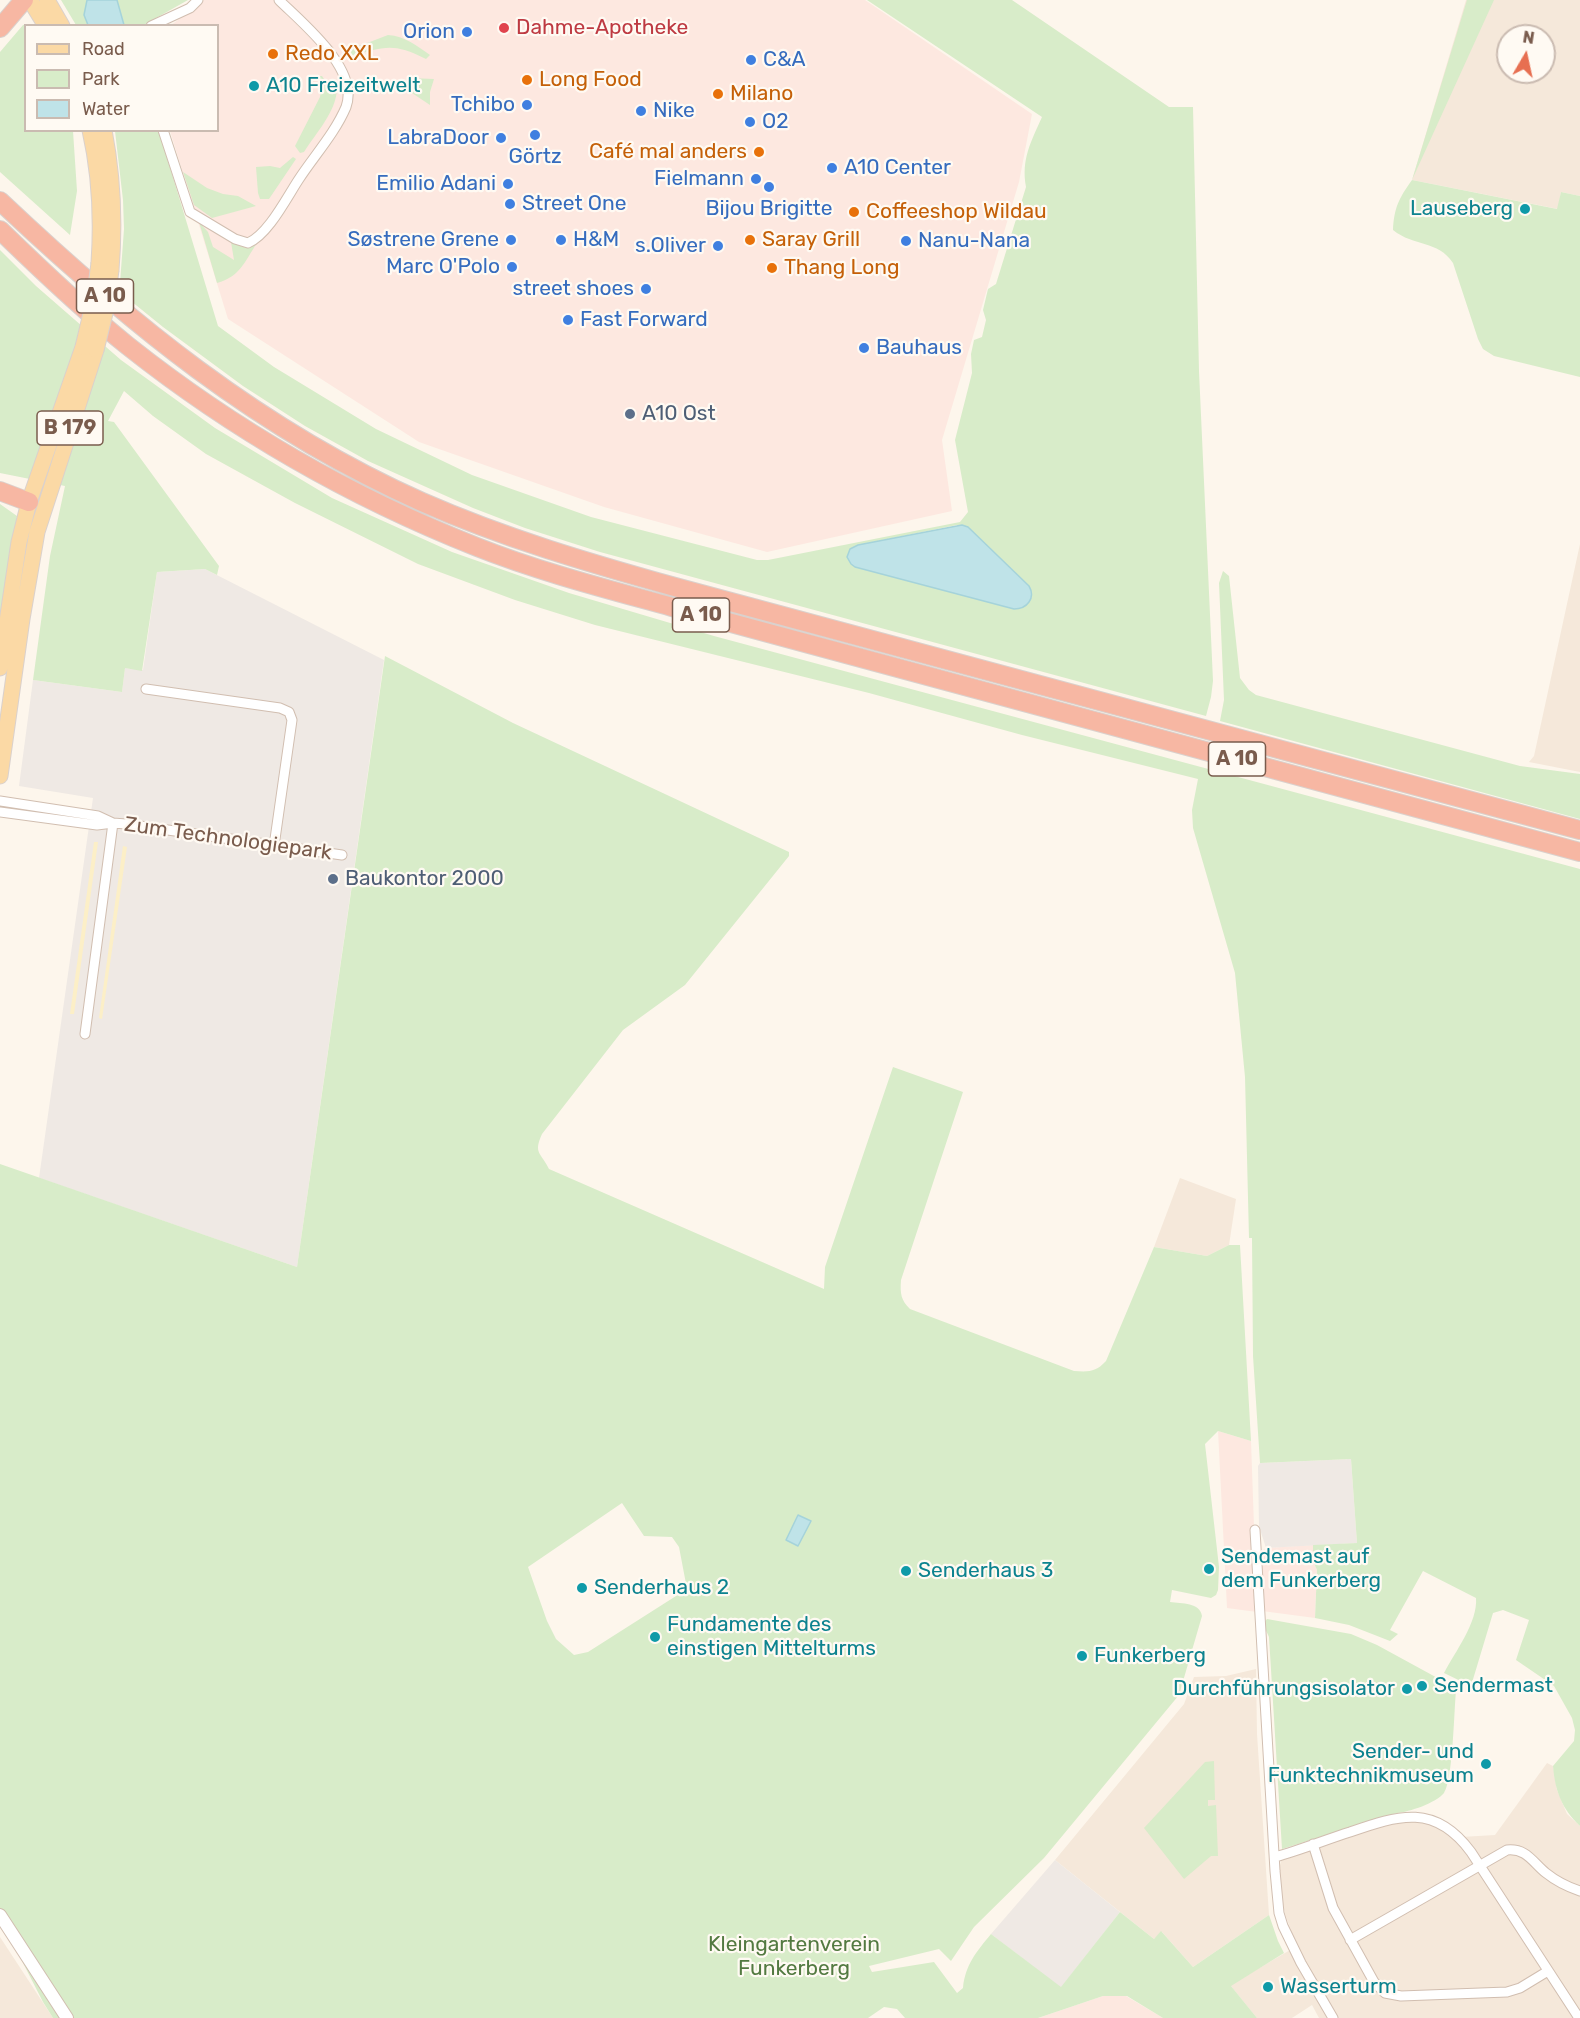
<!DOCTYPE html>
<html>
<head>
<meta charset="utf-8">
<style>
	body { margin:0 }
	#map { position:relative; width:1580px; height:2018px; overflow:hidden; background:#fdf6ec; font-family:Rubik,sans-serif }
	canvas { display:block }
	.legend { position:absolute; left:24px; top:24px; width:195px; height:108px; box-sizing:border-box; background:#fffaf3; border:2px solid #cabbb1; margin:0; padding:8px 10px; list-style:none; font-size:18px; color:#7a5c4d }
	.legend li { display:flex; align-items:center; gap:12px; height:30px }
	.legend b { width:30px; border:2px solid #cabbb1 }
	.north { position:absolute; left:1496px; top:24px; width:60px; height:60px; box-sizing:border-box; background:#fffaf3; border:2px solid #cabbb1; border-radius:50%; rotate:9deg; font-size:16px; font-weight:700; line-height:24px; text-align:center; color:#7a5c4d }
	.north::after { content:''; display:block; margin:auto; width:21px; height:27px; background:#e76f51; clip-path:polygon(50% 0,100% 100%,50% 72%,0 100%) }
</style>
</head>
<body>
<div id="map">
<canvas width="1580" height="2018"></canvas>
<ul class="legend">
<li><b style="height:8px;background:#fbd9a5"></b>Road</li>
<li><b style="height:16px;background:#d8ecc9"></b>Park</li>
<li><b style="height:16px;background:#bfe3e8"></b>Water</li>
</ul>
<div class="north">N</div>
</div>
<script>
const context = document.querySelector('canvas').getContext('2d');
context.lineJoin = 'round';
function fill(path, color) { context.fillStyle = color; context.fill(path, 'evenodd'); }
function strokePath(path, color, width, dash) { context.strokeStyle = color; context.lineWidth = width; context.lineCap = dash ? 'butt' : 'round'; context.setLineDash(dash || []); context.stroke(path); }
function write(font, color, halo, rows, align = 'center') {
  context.font = font + ' Rubik,sans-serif'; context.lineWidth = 4.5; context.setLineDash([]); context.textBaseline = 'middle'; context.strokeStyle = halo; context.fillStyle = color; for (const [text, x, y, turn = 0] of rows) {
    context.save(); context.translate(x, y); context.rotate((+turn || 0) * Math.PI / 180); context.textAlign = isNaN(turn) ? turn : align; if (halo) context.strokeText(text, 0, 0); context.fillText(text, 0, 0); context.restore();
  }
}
const residential = new Path2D(`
	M1466,0H1580V196L1561,192L1558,209L1412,180ZM1508,36H1544V72H1508Z
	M1580,544V772L1529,762L1534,756Z
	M1180,1178L1236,1199L1229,1245L1207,1256L1154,1247Z
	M1256,1669L1257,1734L1269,1915L1193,1967L1162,1932L1154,1939L1055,1860L1184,1704L1194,1677L1226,1676Z
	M1547,1763L1553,1766L1557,1790L1567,1814L1580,1826V2018H1319L1312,2005L1292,2018H1257L1230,1985L1297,1946L1286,1917L1281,1899L1278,1873L1281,1861L1290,1856L1399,1821H1432L1461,1837L1495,1835Z
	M0,1937L53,2018H0Z`);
const commercial = new Path2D(`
	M204,0H865L1032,114L1019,182L942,440L952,511L767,552L604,507L419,442L228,319L170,131L218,130V26H170Z
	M1218,1431L1251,1441L1257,1612L1227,1608Z
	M1313,1545V1561L1317,1570L1315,1618L1262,1611L1261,1551L1266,1548Z
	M1103,1996H1126L1163,2018H1038Z`);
const industrial = new Path2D(`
	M205,569L384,660L297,1267L39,1178L93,798L19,786L33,680L122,692L125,668L143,670L157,572Z
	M1351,1459L1357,1543L1266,1548L1259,1526L1258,1466L1260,1463Z
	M1055,1860L1120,1912L1061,1988L991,1934Z`);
const green = new Path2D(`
	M61,0H87L84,15L88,25H76Z
	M117,0H188L142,26L124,25Z
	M867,0H1012L1169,107H1193L1199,371L1213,681L1211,697L1206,716L600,552L525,528L473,508L368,461L305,426L243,386L163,327L126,297L120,283L124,229L123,200L115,131H159L218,326L274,367L376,429L472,475L591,517L757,560H768L960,522L968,512L955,440L972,373L971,354L974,340L982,337L986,320L983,310L988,289L996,284L1026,187C1021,159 1031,142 1042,117ZM957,525L968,527L1029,586L1032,594L1025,606L1014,609L850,549L858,545Z
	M1467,0H1494L1412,180L1557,209L1561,192L1580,196V377L1494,356L1483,349L1478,339L1453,263C1438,240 1414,247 1393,230C1394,208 1399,198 1412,180Z
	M30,24L34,25L26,26V130L73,131L77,191L70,235L0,172V52L23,25Z
	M388,35C405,36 417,46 430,55L426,59C391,41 384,48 349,56V46L362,45Z
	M317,76H322L329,87L337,89C336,112 316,133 304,152L300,153L295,146L320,97L321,90Z
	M410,78L434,79L430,92V105L406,89L398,88Z
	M293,157L296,159L269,199H260L258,193L256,167L270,166L280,168Z
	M183,172L207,188L223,194L238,196L256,206L212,218L194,205Z
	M199,222L208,232L213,247L234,260L231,242L246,248L257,243C245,261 240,277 217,283Z
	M0,250L36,286L121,360L215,428L332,498L452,552L569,593L714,636L1580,869V1826C1562,1809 1555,1791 1553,1766L1574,1741L1575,1730L1572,1718L1554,1686L1516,1660L1529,1620L1503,1610L1493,1613L1471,1686L1444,1673C1455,1652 1478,1622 1476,1598L1423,1571L1390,1630L1398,1634L1390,1641L1349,1625L1315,1618L1317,1570L1313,1561V1545L1357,1543L1351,1459L1260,1463L1253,1356L1252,1238H1249L1245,1077L1235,973L1193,828L1192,810L1198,779L1022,735L869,693L595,625L515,600L418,564L295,503L206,454L153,416L124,391L108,421L114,422L219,566L217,575L205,569L157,572L142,671L125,668L122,692L33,680L50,556L65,486L0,473Z
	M0,504L17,516L0,631Z
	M1223,571L1229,576L1240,678L1249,690L1256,695L1520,766L1580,774V819L1220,721L1224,700L1219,583Z
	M385,656L513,723L789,852V856L685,985L623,1030L542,1134C533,1154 541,1152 549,1169L824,1289L825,1267L893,1067L963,1092L901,1280C900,1294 901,1300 910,1309L1074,1371C1089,1372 1096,1372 1106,1361L1154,1247L1207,1256L1229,1245H1240L1251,1441L1218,1431L1205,1444L1219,1567L1218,1590L1216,1595L1211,1598L1172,1590L1170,1602C1182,1604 1200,1602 1202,1616L1179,1695L1044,1858L974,1927L951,1961L939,1949L869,1966L872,1972L934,1962L957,1993L963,1988C965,1965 977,1951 991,1934L1061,1987L1120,1912L1154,1939L1161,1931L1193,1967L1269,1915L1278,1941L1284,1953L1231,1986L1257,2018H1163L1127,1996H1103L1038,2018H905L897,2009L884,2007L868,2018H53L43,2002L0,1918V1164L297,1267ZM622,1503L644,1536L672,1537L679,1547L687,1589L588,1652L574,1655L556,1639L547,1621L528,1567Z
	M1267,1619L1351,1634L1377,1645L1454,1687L1456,1691C1454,1711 1453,1780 1444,1793C1436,1803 1409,1812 1397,1813L1282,1849L1269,1637L1263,1624Z
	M1214,1761L1215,1800H1208V1806L1216,1805L1218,1856H1211L1184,1879L1144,1828L1205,1762Z`);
const sand = new Path2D(`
	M94,842H98L74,1014H70Z
	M123,846L127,847L102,1019L99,1018Z`);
const water = new Path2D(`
	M87,0H117L124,25H88L84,15Z
	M962,525L968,527L1029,586C1036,598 1027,609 1014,609L855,567L851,564L847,557L850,549L858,545Z
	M798,1515L811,1521L798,1546L786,1540Z`);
const minor = new Path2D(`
	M151,26L190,8L198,0
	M163,130L190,212L235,239L248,243C268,235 287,197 299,179C314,156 335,133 346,107C360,69 302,23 279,0
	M146,689L280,708L289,712L292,720L274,846
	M0,801L98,816L113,823
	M0,812L97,825L113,823L126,824L342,855
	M85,1034L113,823
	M1255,1530L1275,1871L1279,1913L1283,1926L1301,1963L1333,2018
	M1313,1844L1333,1908L1374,1982L1385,1993L1401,1996L1507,1992L1520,1988L1548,1971
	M1275,1857C1300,1850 1325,1840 1350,1832C1399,1815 1435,1803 1471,1852L1579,2018
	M1350,1940L1507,1850C1527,1848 1533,1863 1546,1873C1556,1881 1568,1887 1580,1891`);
const tertiary = new Path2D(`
	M0,1915L67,2018`);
const primary = new Path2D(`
	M30,0L46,26
	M47,0L62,26
	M90,130C100,174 102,218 99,263
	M104,130C113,177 115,222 111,270
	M0,668L19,542L29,502L83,347
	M0,776L22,619L37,532L96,350`);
const motorway = new Path2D(`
	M0,28L24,0
	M0,201C128,322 260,430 422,502C504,538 589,563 675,587L1580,830
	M0,230C41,270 83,310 128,346C234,430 351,497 477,547C540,572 607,589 672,607L1580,852
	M0,491L29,502`);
const primaryBridge = new Path2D(`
	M83,347L94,301L99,263
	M96,350L106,309L111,270`);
const markers = [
	[504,28,6,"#e0444e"],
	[467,32,6,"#3f7fe0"],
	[273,54,6,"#e8710a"],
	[751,60,6,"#3f7fe0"],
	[527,80,6,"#e8710a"],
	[254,86,6,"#0f9aa8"],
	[718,94,6,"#e8710a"],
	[527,105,6,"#3f7fe0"],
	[641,111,6,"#3f7fe0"],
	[750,122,6,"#3f7fe0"],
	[535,135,6,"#3f7fe0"],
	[501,138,6,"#3f7fe0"],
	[759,152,6,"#e8710a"],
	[832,168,6,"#3f7fe0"],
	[756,179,6,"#3f7fe0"],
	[508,184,6,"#3f7fe0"],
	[769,187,6,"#3f7fe0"],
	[510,204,6,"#3f7fe0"],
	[1525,209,6,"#0f9aa8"],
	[854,212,6,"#e8710a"],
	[511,240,6,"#3f7fe0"],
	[561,240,6,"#3f7fe0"],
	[750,240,6,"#e8710a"],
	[906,241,6,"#3f7fe0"],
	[718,246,6,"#3f7fe0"],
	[512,267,6,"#3f7fe0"],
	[772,268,6,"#e8710a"],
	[646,289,6,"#3f7fe0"],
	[568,320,6,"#3f7fe0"],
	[864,348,6,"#3f7fe0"],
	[630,414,6,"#5c6f8a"],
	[333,879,6,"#5c6f8a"],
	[1209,1569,6,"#0f9aa8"],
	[906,1571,6,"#0f9aa8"],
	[582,1588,6,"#0f9aa8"],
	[655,1637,6,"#0f9aa8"],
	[1082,1656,6,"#0f9aa8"],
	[1422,1686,6,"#0f9aa8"],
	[1407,1689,6,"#0f9aa8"],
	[1486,1764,6,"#0f9aa8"],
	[1268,1987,6,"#0f9aa8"]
];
const shields = [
	[105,296,57],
	[70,428,66],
	[701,615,57],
	[1237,759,57]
];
const shieldNames = [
	["A 10",105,296],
	["B 179",70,428],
	["A 10",701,615],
	["A 10",1237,759]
];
const healthNames = [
	["Dahme-Apotheke",516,28]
];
const shopNames = [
	["Orion",455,32],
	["C&A",763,60,"left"],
	["Tchibo",515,105],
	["Nike",653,111,"left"],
	["O2",762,122,"left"],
	["LabraDoor",489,138],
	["Görtz",535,157,"center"],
	["A10 Center",844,168,"left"],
	["Fielmann",744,179],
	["Emilio Adani",496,184],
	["Street One",522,204,"left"],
	["Bijou Brigitte",769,209,"center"],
	["Søstrene Grene",499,240],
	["H&M",573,240,"left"],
	["Nanu-Nana",918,241,"left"],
	["s.Oliver",706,246],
	["Marc O'Polo",500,267],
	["street shoes",634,289],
	["Fast Forward",580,320,"left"],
	["Bauhaus",876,348,"left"]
];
const foodNames = [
	["Redo XXL",285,54],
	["Long Food",539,80],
	["Milano",730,94],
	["Café mal anders",747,152,"right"],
	["Coffeeshop Wildau",866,212],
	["Saray Grill",762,240],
	["Thang Long",784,268]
];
const cultureNames = [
	["A10 Freizeitwelt",266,86],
	["Lauseberg",1513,209,"right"],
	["Sendemast auf",1221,1557],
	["dem Funkerberg",1221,1581],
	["Senderhaus 3",918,1571],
	["Senderhaus 2",594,1588],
	["Fundamente des",667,1625],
	["einstigen Mittelturms",667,1649],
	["Funkerberg",1094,1656],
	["Sendermast",1434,1686],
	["Durchführungsisolator",1395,1689,"right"],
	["Sender- und",1474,1752,"right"],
	["Funktechnikmuseum",1474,1776,"right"],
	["Wasserturm",1280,1987]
];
const serviceNames = [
	["A10 Ost",642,414],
	["Baukontor 2000",345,879]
];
const streetNames = [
	["Zum Technologiepark",228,839,8]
];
const parkNames = [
	["Kleingartenverein",794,1945],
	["Funkerberg",794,1969]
];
fill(residential, '#f5e8da');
fill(commercial, '#fde8e0');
fill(industrial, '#efe9e4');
fill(green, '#d8ecc9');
fill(sand, '#fcefc7');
fill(water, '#bfe3e8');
strokePath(water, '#a5d3da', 1.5);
strokePath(minor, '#d1beb0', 11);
strokePath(tertiary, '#d1beb0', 14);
strokePath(primary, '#dad1cd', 17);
strokePath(motorway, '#dad1cd', 20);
strokePath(minor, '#fff', 9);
strokePath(tertiary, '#fff', 12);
strokePath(primary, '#fbd9a5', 15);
strokePath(motorway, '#f7b7a3', 18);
strokePath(primaryBridge, '#dad1cd', 17, []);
strokePath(primaryBridge, '#fbd9a5', 15);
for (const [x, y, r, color] of markers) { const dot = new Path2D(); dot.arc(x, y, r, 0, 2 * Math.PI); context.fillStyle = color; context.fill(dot); strokePath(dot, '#fffaf3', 2); }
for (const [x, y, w] of shields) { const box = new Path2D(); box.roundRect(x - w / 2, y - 17, w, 34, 4.5); context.fillStyle = '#fffaf3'; context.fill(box); strokePath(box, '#7a5c4d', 1.5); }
write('bold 20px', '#7a5c4d', null, shieldNames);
write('21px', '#be3a42', '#fffaf3', healthNames, 'left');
write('21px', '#366cbe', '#fffaf3', shopNames, 'right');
write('21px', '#c56008', '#fffaf3', foodNames, 'left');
write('21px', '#0d838f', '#fffaf3', cultureNames, 'left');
write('21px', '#4e5e75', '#fffaf3', serviceNames, 'left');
write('21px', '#7a5c4d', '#fffaf3', streetNames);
write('21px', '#537a41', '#fffaf3', parkNames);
</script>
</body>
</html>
